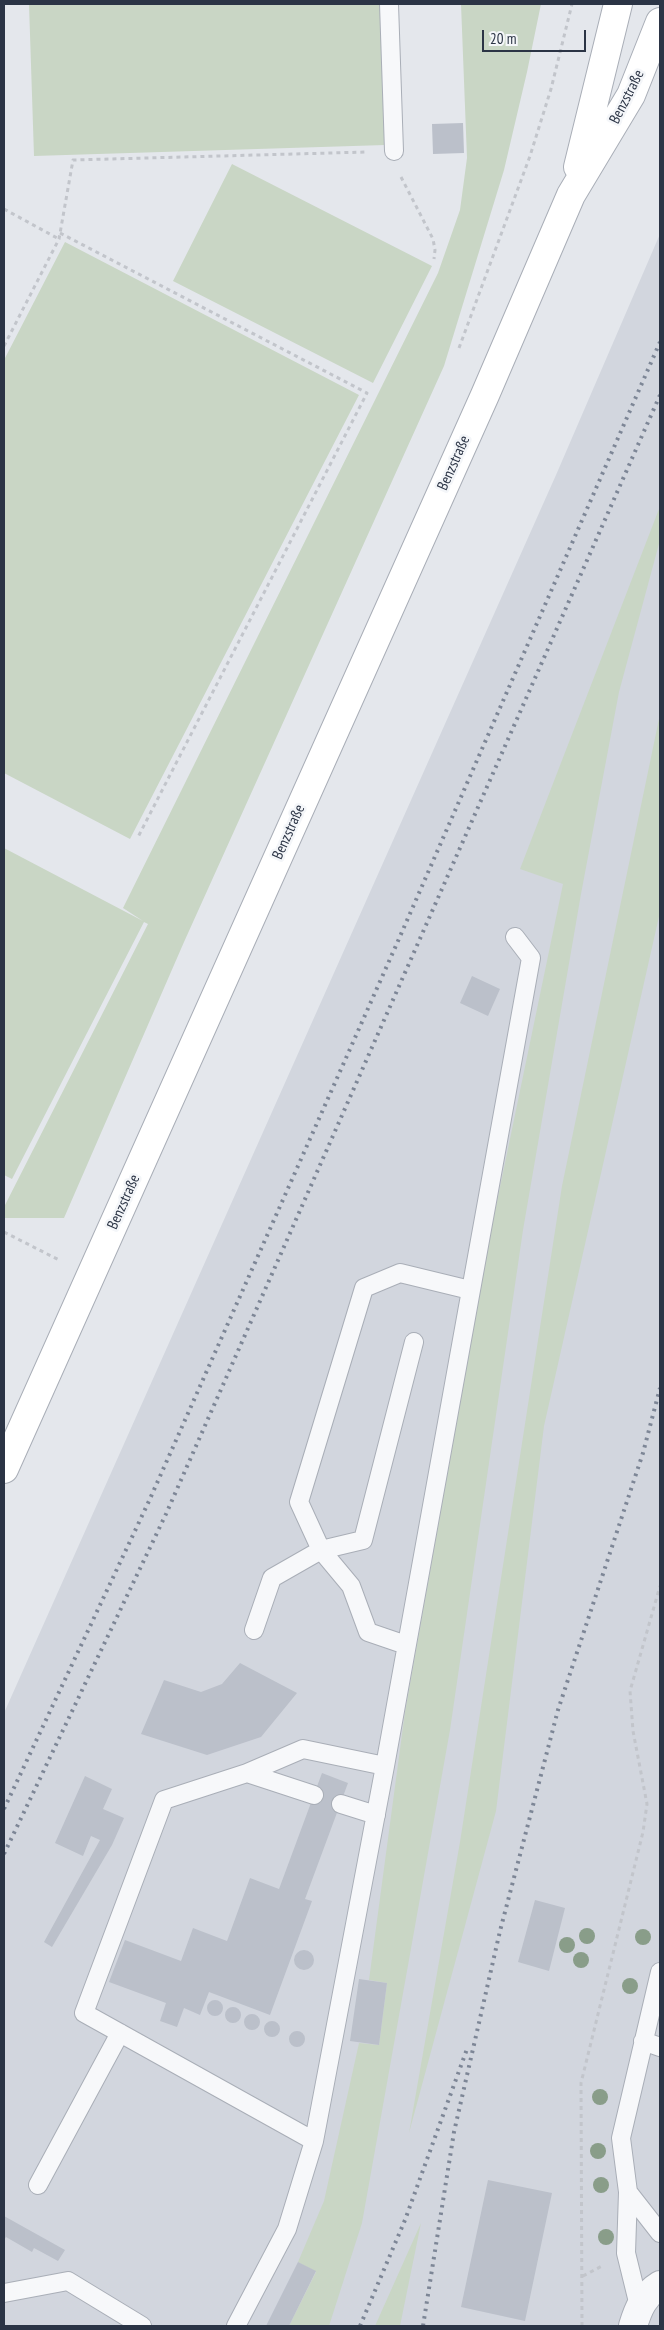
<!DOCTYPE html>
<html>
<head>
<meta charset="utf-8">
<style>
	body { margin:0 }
	#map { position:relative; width:664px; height:2330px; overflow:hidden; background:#e4e7ec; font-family:"PT Sans Narrow",sans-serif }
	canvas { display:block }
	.frame { position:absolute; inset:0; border:5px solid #2b3445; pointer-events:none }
	.scale { position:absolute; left:482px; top:30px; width:104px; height:22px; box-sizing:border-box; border:2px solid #2b3445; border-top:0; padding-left:6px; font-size:15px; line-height:18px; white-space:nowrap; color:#2b3445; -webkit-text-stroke:4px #f4f6f9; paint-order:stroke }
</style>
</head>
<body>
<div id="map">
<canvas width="664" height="2330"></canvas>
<div class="frame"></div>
<div class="scale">20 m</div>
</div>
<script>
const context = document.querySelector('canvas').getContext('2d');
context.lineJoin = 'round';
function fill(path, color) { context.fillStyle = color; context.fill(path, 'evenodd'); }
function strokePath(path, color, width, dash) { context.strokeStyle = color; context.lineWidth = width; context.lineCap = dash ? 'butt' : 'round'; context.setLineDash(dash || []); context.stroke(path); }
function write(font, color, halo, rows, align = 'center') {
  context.font = font + ' "PT Sans Narrow",sans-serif'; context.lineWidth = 5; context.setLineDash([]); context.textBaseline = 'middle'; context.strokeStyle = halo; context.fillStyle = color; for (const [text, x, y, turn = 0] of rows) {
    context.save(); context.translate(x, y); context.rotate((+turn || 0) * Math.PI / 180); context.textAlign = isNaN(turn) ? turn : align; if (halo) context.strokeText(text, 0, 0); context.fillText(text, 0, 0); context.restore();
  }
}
const built = new Path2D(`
	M660,234V2326H4V1713L556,475Z`);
const green = new Path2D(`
	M29,4H380L385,145L34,156Z
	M461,4H541L527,72L504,170L444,366L184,942L64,1218H4V1207L148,924L144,922L12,1179L4,1175V848L143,921L123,908L438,273L460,210L467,158Z
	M232,164L432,266L373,383L173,281Z
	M65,242L359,395L130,839L4,773V360Z
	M659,509L660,540L619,692L581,894L523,1230L450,1730L362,2223L329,2326H289L316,2272L298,2262L324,2201L359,2043L379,2045L387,1983L369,1980L405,1712L490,1235L563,884L520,869Z
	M660,714V912L544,1426L496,1811L409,2133L460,1842L562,1186Z
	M421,2223L400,2326H375Z`);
const building = new Path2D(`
	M463,123L464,153L433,154L432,124Z
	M472,976L500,989L488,1016L460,1003Z
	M240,1663L297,1693L261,1737L207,1755L141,1734L164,1680L201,1692L222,1684Z
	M322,1773L348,1783L305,1899L312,1901L270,2015L209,1992L200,2015L184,2008L177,2027L160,2021L166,2003L109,1982L125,1940L181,1961L193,1928L227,1941L250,1878L279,1889Z
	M85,1776L112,1789L103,1809L124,1818L112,1845L52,1947L44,1942L100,1840L91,1836L83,1856L55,1843Z
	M535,1900L565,1908L549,1971L518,1962Z
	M294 1960a10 10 0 1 1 20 0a10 10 0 1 1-20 0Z
	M359,1979L387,1983L379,2045L350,2041Z
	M207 2008a8 8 0 1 1 16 0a8 8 0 1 1-16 0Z
	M225 2015a8 8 0 1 1 16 0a8 8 0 1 1-16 0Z
	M244 2022a8 8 0 1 1 16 0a8 8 0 1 1-16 0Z
	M264 2029a8 8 0 1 1 16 0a8 8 0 1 1-16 0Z
	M289 2039a8 8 0 1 1 16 0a8 8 0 1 1-16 0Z
	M488,2180L552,2193L525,2321L461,2307Z
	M4,2216L65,2250L58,2261L34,2248L32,2252L6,2237L4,2240Z
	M298,2262L316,2271L289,2326H266Z`);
const path = new Path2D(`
	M401,177L433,239L435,250L434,259
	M4,209L59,239
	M60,233L367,393L137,839
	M4,346L59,239L73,160L367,152
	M459,348L530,156L551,89L572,4
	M4,1232L61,1261
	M583,2276L602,2266
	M582,2326L581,2083L643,1832L647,1804L633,1731L630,1691L660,1586`);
const service = new Path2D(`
	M389,4L394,151
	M254,1630L272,1578L321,1550L363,1540L414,1342
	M406,1645L368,1632L351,1586L321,1550L299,1502L364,1288L400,1273L470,1290
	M247,1773L314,1795
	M341,1804L376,1815
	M643,2041L660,2047
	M314,2141L84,2013L164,1800L247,1773L303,1749L385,1766
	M38,2185L120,2033
	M628,2192L660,2233
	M4,2293L68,2281L142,2326
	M639,2306L626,2253L628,2192L621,2138L660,1972
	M236,2326L287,2229L314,2141L385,1766L531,958L515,937`);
const minor = new Path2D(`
	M633,2326C638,2309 644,2295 660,2285`);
const secondary = new Path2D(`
	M578,167L618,4
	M4,1469L485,395L571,195L631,95L660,22`);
const rail = new Path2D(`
	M4,1809L149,1501L398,941L660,342
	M4,1854L166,1514L660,395
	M360,2326L405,2220L467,2049
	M423,2326L454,2132L500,1931L558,1710L643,1453L660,1388`);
const trees = [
	[587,1936],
	[643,1937],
	[567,1945],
	[581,1960],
	[630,1986],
	[600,2097],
	[598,2151],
	[601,2185],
	[606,2237]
];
const streetNames = [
	["Benzstraße",627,97,-63],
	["Benzstraße",454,463,-66],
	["Benzstraße",289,832,-66],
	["Benzstraße",124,1202,-66]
];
fill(built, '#d2d6de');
fill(green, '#c9d6c5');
fill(building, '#bbc0ca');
strokePath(service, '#a9aeb7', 20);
strokePath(minor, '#a9aeb7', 30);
strokePath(secondary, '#a9aeb7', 30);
strokePath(path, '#c2c5cb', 3, [4, 4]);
strokePath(service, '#f7f8fa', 18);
strokePath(minor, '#f7f8fa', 28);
strokePath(secondary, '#fff', 28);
strokePath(rail, '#7d8696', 4, [2.5, 5]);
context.fillStyle = '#899d89';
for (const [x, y] of trees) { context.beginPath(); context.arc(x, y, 8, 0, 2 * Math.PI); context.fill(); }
write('15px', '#2b3445', '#f4f6f9', streetNames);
</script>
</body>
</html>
